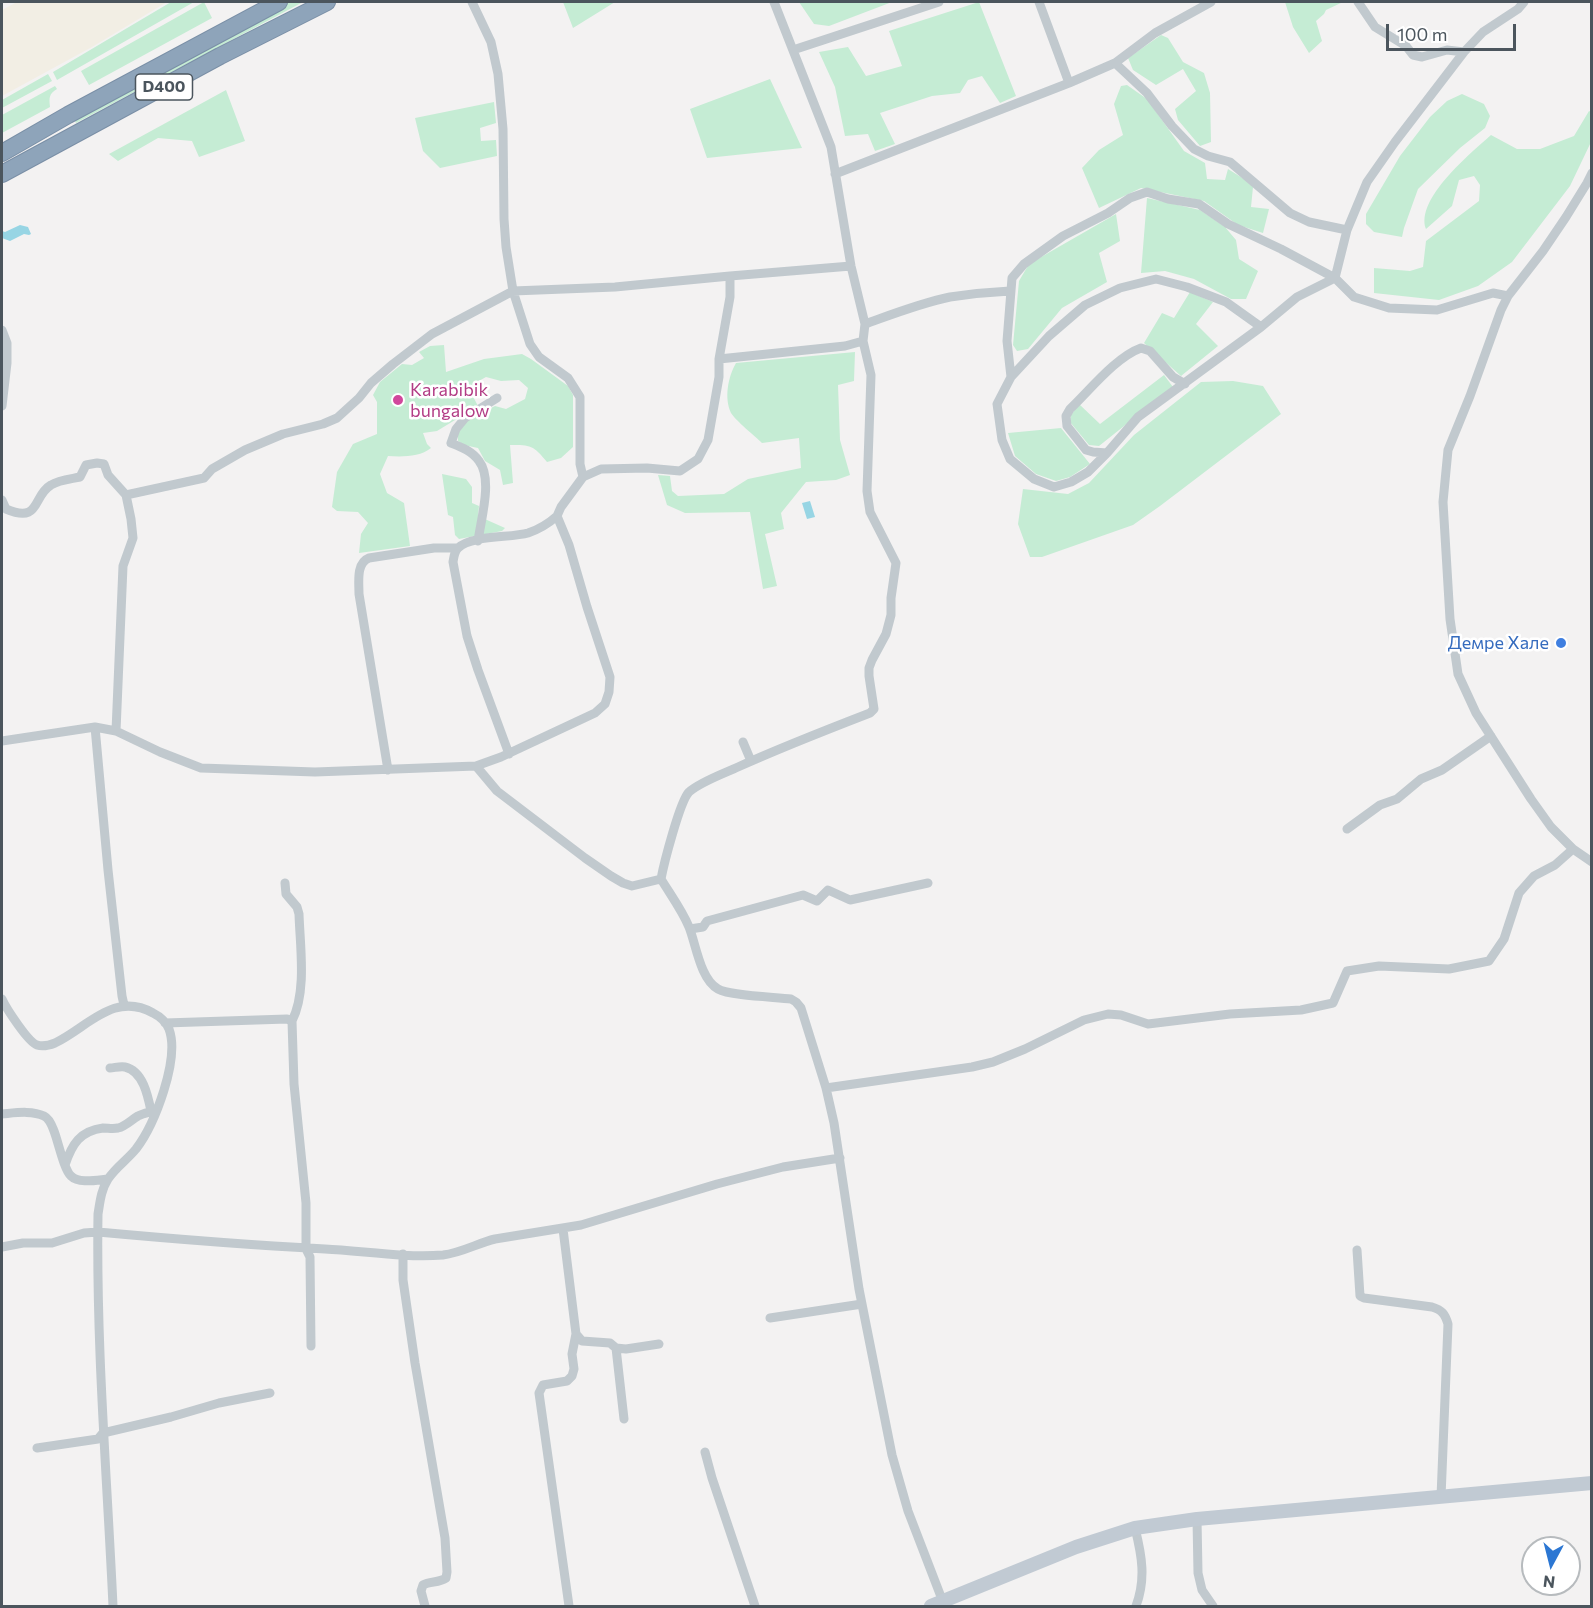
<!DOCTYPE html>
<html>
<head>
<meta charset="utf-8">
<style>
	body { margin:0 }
	#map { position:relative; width:1593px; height:1608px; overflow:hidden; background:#f3f2f2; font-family:Commissioner,sans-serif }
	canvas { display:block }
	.frame { position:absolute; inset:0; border:3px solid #4b555d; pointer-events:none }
	.north { position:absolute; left:1521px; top:1536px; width:60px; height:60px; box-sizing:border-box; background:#fff; border:2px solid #b7bbbe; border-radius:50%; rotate:187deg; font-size:16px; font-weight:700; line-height:24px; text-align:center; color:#4b555d }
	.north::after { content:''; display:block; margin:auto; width:21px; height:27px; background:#2c77d3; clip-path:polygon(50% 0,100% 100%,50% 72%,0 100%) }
	.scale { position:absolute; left:1386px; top:24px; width:130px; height:27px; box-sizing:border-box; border:3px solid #4b555d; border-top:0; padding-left:8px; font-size:18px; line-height:21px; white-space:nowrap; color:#4b555d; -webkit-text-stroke:4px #fff; paint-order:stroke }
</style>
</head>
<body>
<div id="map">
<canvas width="1593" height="1608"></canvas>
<div class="frame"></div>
<div class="north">N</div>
<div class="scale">100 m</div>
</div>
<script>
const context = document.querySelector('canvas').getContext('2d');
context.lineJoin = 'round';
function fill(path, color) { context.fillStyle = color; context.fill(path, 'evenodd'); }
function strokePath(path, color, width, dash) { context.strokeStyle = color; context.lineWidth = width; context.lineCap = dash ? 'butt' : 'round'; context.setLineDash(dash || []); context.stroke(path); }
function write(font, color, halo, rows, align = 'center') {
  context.font = font + ' Commissioner,sans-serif'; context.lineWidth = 5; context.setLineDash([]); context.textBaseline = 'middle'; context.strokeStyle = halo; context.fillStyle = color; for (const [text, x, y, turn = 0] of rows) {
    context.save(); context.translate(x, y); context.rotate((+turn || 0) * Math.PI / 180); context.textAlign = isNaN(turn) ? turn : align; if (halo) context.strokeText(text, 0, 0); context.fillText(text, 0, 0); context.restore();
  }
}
const green = new Path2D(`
	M171,2H194L57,80L53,72Z
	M204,2L212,18L89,85L81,71Z
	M289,2H303L76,123L73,117Z
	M563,2H615L573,28Z
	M799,2H892L829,26L814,24Z
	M979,2L1016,96L1000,103L982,76L968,80L960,93L932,96L880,113L895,144L875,151L868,134L845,136L835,87L819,52L848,47L866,76L902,66L889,31Z
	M1285,2H1310L1312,3L1315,2H1343L1326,10L1324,14L1316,21L1322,41L1309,53L1293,27Z
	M1161,35L1168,38L1183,62L1204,73L1210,93L1211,142L1200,146L1178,120L1175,109L1196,91L1183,69L1156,85L1133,70L1128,58Z
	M48,74L52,81L2,108V100Z
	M770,79L802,148L707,158L690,109Z
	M1127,85L1147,99L1184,151L1205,163L1207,179L1225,180L1228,169L1244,179L1253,187L1251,207L1269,209L1263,233L1238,225L1204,201L1141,188L1099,208L1082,168L1099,150L1123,135L1114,104L1121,86Z
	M55,86L57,89C49,94 49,97 50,107L2,133V115Z
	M226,90L245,141L199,157L192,141L158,138L118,161L109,154Z
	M1462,94L1484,104L1490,116L1485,128L1460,148L1418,189L1404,228L1402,237L1374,232L1366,224V214L1400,156L1430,117L1447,101Z
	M494,102L496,123L480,128L481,141L496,140L497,156L440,168L423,151L415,118Z
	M1589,111L1591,112V142L1570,186L1512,262L1478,286L1439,300L1374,293V268L1410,271L1423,267L1426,241L1479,201L1480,185L1474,176L1459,180L1452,206L1426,229C1415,199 1471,153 1491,135L1517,149H1540L1574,136Z
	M1147,198L1200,210L1225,227L1236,240L1239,259L1258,271L1246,299H1231L1194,279L1165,271L1141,273Z
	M1116,214L1120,241L1099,253L1107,282L1062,308L1028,349L1017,351L1013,345L1019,281L1029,264Z
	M1190,292L1213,302L1196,324L1218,346L1181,376L1144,343L1162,313L1174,318Z
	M444,345L446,372L484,359L522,354L531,359L568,386L573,395V447L561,458L547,462C533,445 531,445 510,445L513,483L503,485L500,470L485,461L478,448L464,445L458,441V430L467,420L495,406L506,409L525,399L528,388L519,380L501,381L486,377L468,387L478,406L437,431L423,433L427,444L431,448C420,457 402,457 388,456L380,474L387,493L404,503L410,546L359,553L361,534L368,523L358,512L337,511L332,507L337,472L353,444L377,434V402L373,395L380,382L402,364L412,365L424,358L419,352L430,346Z
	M855,352L854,381L838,385L840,440L850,475L836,480L806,482L781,513L784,529L765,534L777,586L763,589L750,512L685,513L667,505L658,475L670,476L672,491L678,496L724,494L748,479L801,468L799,438L762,443C755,436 736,421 731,413C724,398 728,377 736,363Z
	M1164,375L1173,387L1099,446L1089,445L1070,422L1071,415L1079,404L1100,424Z
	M1233,381L1263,386L1281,414L1160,506L1133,525L1042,557H1030L1018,524L1023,489L1068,494L1089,483L1134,435L1201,382Z
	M1061,428L1090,464L1070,477L1056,481L1036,474L1015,456L1008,433Z
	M442,474L466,479L472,487V503L479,506L478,516L505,528L502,531L459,539L455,535L453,517L448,515Z`);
const sand = new Path2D(`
	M17,2H167L92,47L2,96V10Z`);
const water = new Path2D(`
	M20,225L28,227L31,234L29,235L24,234L10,241L2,238V231L5,232Z
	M810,501L815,517L807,519L802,503Z`);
const street = new Path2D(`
	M472,2L491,42L498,74L503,129L504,219L506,247L513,291L530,344L539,357L568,378L580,397V464L583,477L561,507L557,516L569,545L587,607L610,677L609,692L605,704L595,713L501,757L476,766
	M1039,2L1069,83
	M1358,2L1375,27L1406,46L1413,55L1422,57L1447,50L1464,52
	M793,50L939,2
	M1115,63L1155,33L1211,2
	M1592,173L1587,183L1566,217L1543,251L1508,296L1501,310L1470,396L1448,450L1443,502L1450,619L1458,674L1476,713L1531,799L1551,827L1573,849L1592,862
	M835,174L1069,83L1115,63L1147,93L1172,126L1194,149L1208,156L1230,162L1290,213L1309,222L1347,230
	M730,276L851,266
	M865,324C893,314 921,303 950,297C970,294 990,292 1010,291
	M1261,327L1226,302L1187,287L1156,279L1120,288L1085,305L1049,336L1011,377L997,404L1002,440L1010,459L1034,479L1054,487L1071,482L1088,472L1107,453L1138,417L1261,327L1297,297L1335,278L1354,297L1389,308L1437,310L1493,293L1508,296
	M2,330L7,343V363L2,406
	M719,359L845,346L863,341L865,324L851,266L831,147L774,2
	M1011,377L1007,341L1012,278L1024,264L1063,236L1108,213L1130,198L1147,192L1168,199L1199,204L1228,224L1281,249L1335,278L1347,230L1367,182L1395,142L1464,52L1483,32L1518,9L1524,2
	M1107,453L1093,452L1086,450L1067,426L1066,416L1070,409C1090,390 1116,357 1141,348L1150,351L1173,377L1185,384
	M126,495L204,478L212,469L245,450L283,434L323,424L337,418L359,398L371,383L393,364L432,334L513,291L615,287L730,276V297L719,359V377L708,440L698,459L680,471L647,468L601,469L583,477
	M2,500L6,509C41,524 32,496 51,485C59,480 71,479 80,477L86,465L97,463L104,464L108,475L126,495L131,519L133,538L123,566L116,731L160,752L201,768L315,772L476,766L497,791L585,858L611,876L623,883L632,886L661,879C670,894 682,910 689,927C696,944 700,979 718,989C730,996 775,997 791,999L796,1002L801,1008L826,1088L834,1123L859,1289L892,1455L908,1511L943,1602
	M478,541C481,519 493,479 479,461C472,451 461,447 451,443L456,429L465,418L497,398
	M95,727L108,870L122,996L124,1005
	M2,741L95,727L116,731
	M743,742L751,761
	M509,754L478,670L467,636L453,562C454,557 454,552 458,548C471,535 511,538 528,533C540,529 548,524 557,516
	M388,770L359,594C359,582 356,563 369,558L434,548H458
	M1347,829L1380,805L1397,799L1421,779L1442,770L1491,736
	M661,879C664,863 680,801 689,792C700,782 725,773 738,767C782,747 826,730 870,713L874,709L869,676V668L872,660L886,634L891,615V598L896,563L870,512L867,491L871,375L863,341
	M285,883L286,894L297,907L299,914C300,946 307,992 292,1021
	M690,929L703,927L707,921L803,895L817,901L828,890L850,900L928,883
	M2,999C6,1008 28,1042 37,1045C43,1047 50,1045 55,1043C88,1027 114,991 153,1013C159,1016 166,1022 169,1029C180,1059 155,1124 136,1149C127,1160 116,1167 108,1179C101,1190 100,1202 98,1214C96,1345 107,1476 113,1606
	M165,1023L287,1019L292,1021L294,1084L306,1203V1249L310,1257L311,1346
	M110,1068C114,1068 120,1066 125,1067C143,1071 148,1096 151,1111
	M826,1088L972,1067L993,1062L1025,1049L1084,1020L1108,1014L1121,1015L1148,1024L1230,1014L1301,1010L1333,1003L1347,971L1379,966L1449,969L1489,961L1504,939L1519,893L1534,876L1555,865L1573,849
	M2,1114C14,1113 32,1110 44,1116C50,1119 52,1126 54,1131C58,1141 64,1170 71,1176C79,1184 97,1180 108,1179
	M65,1165C72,1144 80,1131 103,1128C108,1128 113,1129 118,1128C126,1126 131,1120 138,1116C144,1113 151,1112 156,1110
	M563,1229L576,1334L572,1354L574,1369L572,1376L567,1381L543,1385L539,1393L569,1606
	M2,1247L23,1243H52L84,1233L98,1232C174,1239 249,1245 325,1249C364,1251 404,1258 443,1255C461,1253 478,1243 495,1239L581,1225L717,1184L783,1167L840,1158
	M1357,1250L1360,1296L1364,1298L1432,1307C1442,1310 1445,1314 1448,1324L1441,1497
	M403,1254V1280L415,1363L445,1538L447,1572L446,1578C439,1583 430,1581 423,1585L421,1591L425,1606
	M770,1318L862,1304
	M576,1334L582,1341L610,1343L616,1348L624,1419
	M616,1348L626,1349L659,1344
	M37,1448L98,1439L103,1433L171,1417L219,1403L270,1393
	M705,1452L712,1478L755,1606
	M1197,1519L1198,1573L1202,1590L1213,1606
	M1135,1528C1142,1556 1146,1579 1136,1606`);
const secondary = new Path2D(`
	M931,1606L1076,1547L1135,1528L1197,1519L1592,1483`);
const highway = new Path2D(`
	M2,153L68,115L279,2
	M2,174L220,56L327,2`);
const markers = [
	[398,400,6,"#d1479c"],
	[1561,643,6,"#3f7fe0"]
];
const shields = [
	[164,87,57]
];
const shieldNames = [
	["D400",164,87]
];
const hotelNames = [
	["Karabibik",410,390],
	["bungalow",410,411]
];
const shopNames = [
	["Демре Хале",1549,643]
];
fill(green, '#c5ecd4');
fill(sand, '#f2eee4');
fill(water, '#97d5e4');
strokePath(highway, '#7a8fa6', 18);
strokePath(street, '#c1c9ce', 9);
strokePath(secondary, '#c1cad3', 14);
strokePath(highway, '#8ea4ba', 16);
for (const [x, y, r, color] of markers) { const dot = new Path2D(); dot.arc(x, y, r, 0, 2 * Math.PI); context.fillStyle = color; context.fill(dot); strokePath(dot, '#fff', 2); }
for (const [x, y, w] of shields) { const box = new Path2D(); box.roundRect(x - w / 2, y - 13, w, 26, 4.5); context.fillStyle = '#fff'; context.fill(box); strokePath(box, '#4b555d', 1.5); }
write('bold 16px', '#4b555d', null, shieldNames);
write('18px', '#b23c85', '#fff', hotelNames, 'left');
write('18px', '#366cbe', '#fff', shopNames, 'right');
</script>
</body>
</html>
